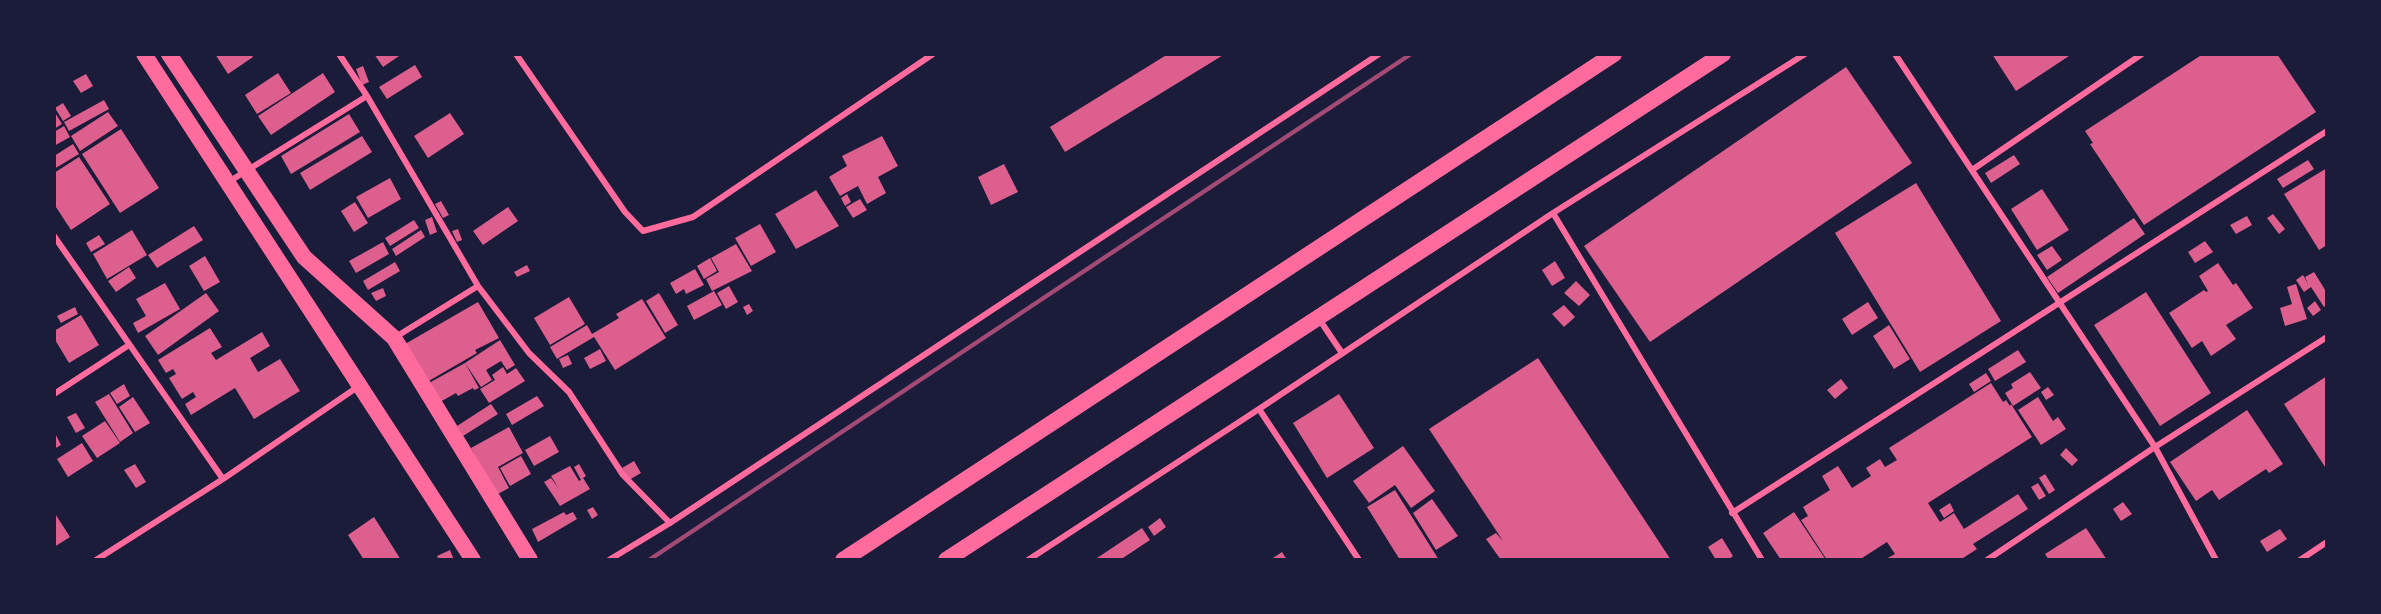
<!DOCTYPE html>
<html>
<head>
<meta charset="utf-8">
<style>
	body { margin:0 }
	#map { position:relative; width:2381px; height:614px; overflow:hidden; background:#1b1b3a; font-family:"Asap Condensed",sans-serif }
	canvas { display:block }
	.frame { position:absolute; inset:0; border:56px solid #1b1b3a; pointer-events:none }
</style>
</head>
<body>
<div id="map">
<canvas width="2381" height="614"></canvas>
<div class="frame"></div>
</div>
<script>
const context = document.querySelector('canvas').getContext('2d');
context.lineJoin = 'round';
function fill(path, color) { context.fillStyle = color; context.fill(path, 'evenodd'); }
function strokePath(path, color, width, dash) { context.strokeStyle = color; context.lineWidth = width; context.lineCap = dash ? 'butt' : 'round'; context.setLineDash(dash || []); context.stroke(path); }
const building = new Path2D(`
	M215,54H251L253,57L228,74Z
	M374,54H402L383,67Z
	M1168,54H1225L1065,152L1050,127Z
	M1992,54H2072L2016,91Z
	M2203,54H2277L2316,112L2144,225L2090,144L2093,143L2085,131Z
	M415,65L422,77L387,99L379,87Z
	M363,66L369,82L362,85L356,69Z
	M1846,67L1912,163L1650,342L1584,246Z
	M278,73L291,93L257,114L245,95Z
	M323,73L335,92L271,135L258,116Z
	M86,74L93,86L81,93L73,81Z
	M104,100L109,109L69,131L64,122Z
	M63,103L71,116L63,121L55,108Z
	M54,111L62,124L54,129Z
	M108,112L118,126L80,151L71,136Z
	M450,113L464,134L428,158L414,136Z
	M349,114L360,132L291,174L281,156Z
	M64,126L70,137L54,146V132Z
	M121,129L159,188L120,213L82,154Z
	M362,136L372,152L310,190L300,173Z
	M882,136L898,166L878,177L886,193L867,204L858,186L840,196L829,177L847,166L842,156Z
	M73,144L79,154L54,169V156Z
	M2014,155L2020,164L1991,183L1985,173Z
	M79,157L110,204L71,230L54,204V173Z
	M2308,160L2314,169L2283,188L2277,179Z
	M1004,164L1018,192L991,205L978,177Z
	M2327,168V245L2319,250L2284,194Z
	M390,178L401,199L368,218L356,197Z
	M1916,183L2001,321L1920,372L1835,233Z
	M2042,189L2069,230L2037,250L2011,209Z
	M816,190L839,226L796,249L775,214Z
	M847,194L851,202L845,206L841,198Z
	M860,199L867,210L853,218L846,207Z
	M441,201L449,215L443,218L435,204Z
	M355,202L368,223L354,232L341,211Z
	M508,207L518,221L483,245L473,231Z
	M2273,214L2285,229L2279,234L2267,218Z
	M2247,216L2252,225L2236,234L2230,225Z
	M432,217L437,232L430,235L425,220Z
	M2134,218L2145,234L2058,293L2047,277Z
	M414,220L419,228L390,246L385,238Z
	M760,224L776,252L751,266L735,238Z
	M194,226L203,240L157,268L148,255Z
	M458,229L462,240L457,242L452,231Z
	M132,230L147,255L107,279L93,254Z
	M421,230L425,237L396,256L392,249Z
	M99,235L105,244L91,252L86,243Z
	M2205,241L2213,252L2195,263L2188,252Z
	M383,242L389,254L356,273L349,261Z
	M736,244L752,271L712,291L706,279L719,272L711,258Z
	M2052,246L2062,260L2047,270L2037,255Z
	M205,256L220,282L204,291L189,266Z
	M710,258L717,271L704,279L697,266Z
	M1555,261L1565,278L1552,286L1542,270Z
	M395,262L400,271L368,290L363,281Z
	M2218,263L2233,285L2236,283L2253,308L2226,325L2236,339L2211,356L2202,341L2192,348L2169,313L2204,290L2206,292L2208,291L2199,276Z
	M527,265L530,271L517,277L514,272Z
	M129,267L136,278L116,292L108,281Z
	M695,269L704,285L686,294L684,289L676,294L670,283Z
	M2314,272L2327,293V305L2324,307L2311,287L2304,292L2296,280L2303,275L2308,284L2305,277Z
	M1576,281L1590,295L1579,306L1564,293Z
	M165,283L180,309L138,333L133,323L146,316L136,299Z
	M2296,284L2307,319L2285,326L2280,308L2292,304L2287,287Z
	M729,286L738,302L726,309L717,293Z
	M383,288L386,296L376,301L371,293Z
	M714,291L722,305L694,320L687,306Z
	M2146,292L2211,393L2160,426L2094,325Z
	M206,293L219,311L158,355L145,336Z
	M659,293L678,325L665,333L646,301Z
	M569,297L585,324L550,345L534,318Z
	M642,299L666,338L615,370L594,337L557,359L550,347L587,325L592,334L619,318L616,314Z
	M2315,301L2321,310L2313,316L2307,308Z
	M478,302L499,338L475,350L477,353L427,382L405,344Z
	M1868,302L1878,318L1852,335L1842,319Z
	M749,304L753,311L747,315L743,307Z
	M1564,305L1575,317L1564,327L1552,314Z
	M75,307L78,314L61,323L57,316Z
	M81,315L99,345L69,363L54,338V331Z
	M1889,325L1910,359L1894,369L1873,336Z
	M210,328L222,347L211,353L216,360L262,332L270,346L250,358L258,372L280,359L300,391L254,419L235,388L191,415L185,404L196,397L193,392L182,399L169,378L176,374L173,369L166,373L158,360Z
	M500,340L515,365L507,370L501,361L486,370L492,380L481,387L465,363Z
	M600,349L606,361L590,369L584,358Z
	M2018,350L2026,362L1995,381L1988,369Z
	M568,355L572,364L563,368L559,359Z
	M1538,358L1671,560H1501L1486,539L1496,533L1503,541L1429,429Z
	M465,363L479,388L474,390L473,388L458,396L456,393L440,402L429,383Z
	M503,367L507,374L516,368L525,381L489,403L480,389L495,380L492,375Z
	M2030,372L2041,388L2013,406L2005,393L2013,388L2011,384Z
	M1986,373L1991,381L1974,392L1969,384Z
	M2327,376V470L2284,404Z
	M1841,379L1848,388L1835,399L1827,390Z
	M1991,383L2003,402L2006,400L2010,406L2011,404L2032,437L1928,503L1940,522L1954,513L1964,529L2018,494L2028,509L1973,544L1977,549L1960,560H1884L1895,554L1887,542L1859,560H1827L1801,520L1808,516L1803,507L1830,490L1822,476L1838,466L1852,488L1871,476L1866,468L1880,459L1885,467L1897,460L1889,448Z
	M124,384L130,396L117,404L110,393Z
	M2048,387L2054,395L2046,400L2041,392Z
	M109,394L133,433L120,442L95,402Z
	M1339,394L1374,448L1327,478L1293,423Z
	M537,396L544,406L512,425L506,414Z
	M133,397L150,423L135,432L119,407Z
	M2038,397L2053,421L2058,417L2066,429L2041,445L2018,410Z
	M491,404L498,414L463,436L457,426Z
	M2247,410L2283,464L2269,473L2266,469L2219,500L2212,490L2196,501L2170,462Z
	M76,413L85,428L76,433L67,417Z
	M105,421L120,443L97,458L82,436Z
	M509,427L523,453L498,467L509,488L496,495L471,448Z
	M54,431L61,445L54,449Z
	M550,436L559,452L534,466L525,450Z
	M82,443L93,461L68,477L57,459Z
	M1403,446L1435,491L1411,508L1395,485L1369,503L1353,481Z
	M2066,448L2078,460L2072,466L2060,455Z
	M521,456L531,474L510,486L500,468Z
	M634,461L641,473L629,480L622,468Z
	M135,464L146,482L136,488L124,470Z
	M579,464L586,476L583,478L590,489L560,506L544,482L551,478L559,489L551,476L570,466L579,481L581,480L574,467Z
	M2045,474L2055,490L2049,494L2039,478Z
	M2038,483L2046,496L2039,500L2031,487Z
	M1395,490L1439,560H1400L1367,507Z
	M1432,499L1458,536L1436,550L1413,513Z
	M2123,502L2132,514L2121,521L2113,509Z
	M1950,503L1954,511L1944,518L1939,510Z
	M593,507L598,515L592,519L587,510Z
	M54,512L70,537L54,547Z
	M564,512L566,515L573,512L577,519L538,542L532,529Z
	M1794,512L1826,560H1781L1763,533Z
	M374,517L401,560H364L348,535Z
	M1160,518L1166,527L1154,536L1148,527Z
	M1142,528L1150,540L1120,560H1094Z
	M2086,528L2107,560H2049L2045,554Z
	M2280,529L2287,539L2267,552L2260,541Z
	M1722,538L1733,556L1728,560L1721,558L1716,560L1708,547Z
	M450,550L454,560H439L437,556Z
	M1282,552L1287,560H1270Z`);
const minor = new Path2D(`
	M339,54L367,96L478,286L529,353L569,392L623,475L670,523
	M516,54L625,212L643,231L693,217L933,54
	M1895,54L2155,447L2216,560
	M1972,170L2142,54
	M230,181L367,96
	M1553,213L1762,560
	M54,236L223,479
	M1319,319L1342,353
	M394,338L478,286
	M54,394L129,345
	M1259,409L1359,560
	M1732,513L2327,131
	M96,560L223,479L359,386
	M609,560L670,523L1379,54
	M1028,560L1259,409L1553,213L1805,54
	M1987,560L2155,447L2327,337
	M2300,560L2327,542`);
const trunk = new Path2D(`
	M144,54L473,560
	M169,54L304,257L394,338L530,560
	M843,560L1614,54
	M946,560L1723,54`);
const rail = new Path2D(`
	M649,560L1411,54`);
fill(building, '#dd5f8e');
strokePath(minor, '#ff6b9d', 6);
strokePath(trunk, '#ff6b9d', 16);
strokePath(rail, '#a44b75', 4.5);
</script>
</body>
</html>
